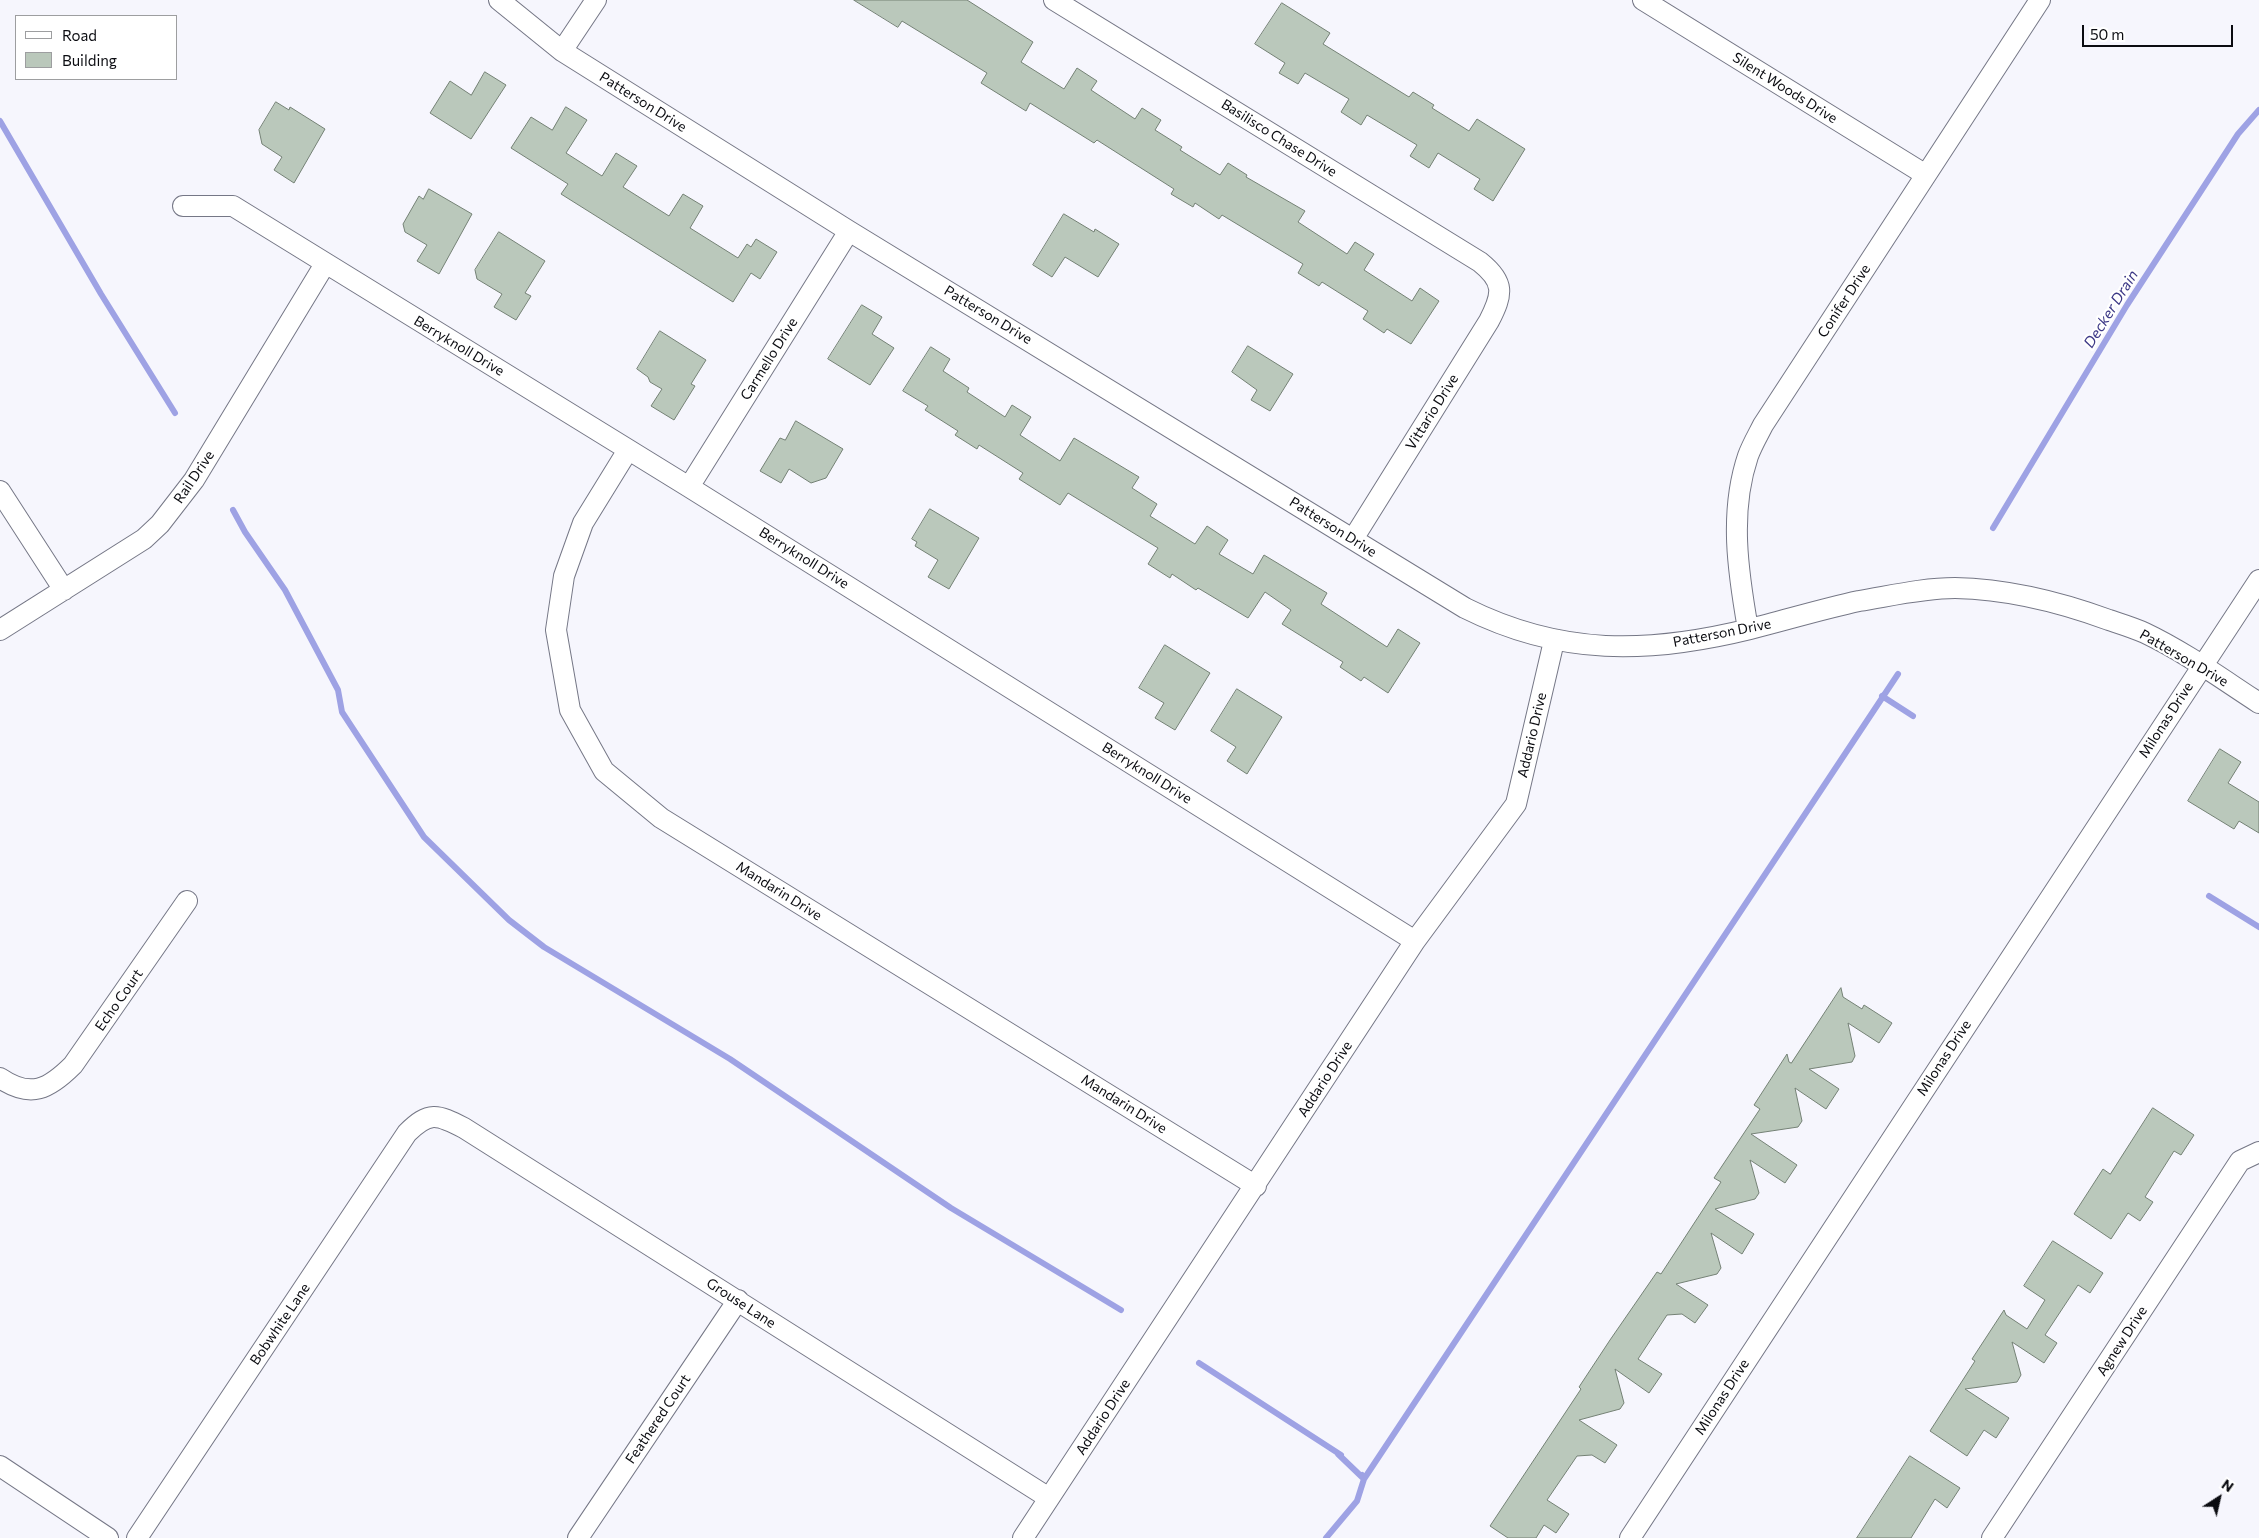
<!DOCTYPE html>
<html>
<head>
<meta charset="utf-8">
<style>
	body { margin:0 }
	#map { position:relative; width:2259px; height:1538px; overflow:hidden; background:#f6f6fd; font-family:Commissioner,sans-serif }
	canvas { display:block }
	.legend { position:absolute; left:15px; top:15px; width:162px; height:65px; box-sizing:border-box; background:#fff; border:1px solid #9d9ea0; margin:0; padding:6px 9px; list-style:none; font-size:15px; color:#0b0c11 }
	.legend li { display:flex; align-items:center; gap:10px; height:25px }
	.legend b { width:25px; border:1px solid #9d9ea0 }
	.north { position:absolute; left:2194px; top:1473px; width:50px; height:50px; -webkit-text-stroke:4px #fff; paint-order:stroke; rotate:35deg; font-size:14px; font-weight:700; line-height:20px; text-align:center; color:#0b0c11 }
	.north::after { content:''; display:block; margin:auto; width:18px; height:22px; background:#0b0c11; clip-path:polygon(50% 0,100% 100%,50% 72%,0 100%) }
	.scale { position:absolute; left:2082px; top:25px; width:151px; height:22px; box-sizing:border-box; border:2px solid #0b0c11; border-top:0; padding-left:6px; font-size:15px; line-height:18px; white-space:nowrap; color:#0b0c11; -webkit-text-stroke:4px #fff; paint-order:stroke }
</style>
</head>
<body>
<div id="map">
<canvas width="2259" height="1538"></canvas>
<ul class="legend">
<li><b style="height:6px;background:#fff"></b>Road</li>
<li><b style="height:14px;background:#bac8bb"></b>Building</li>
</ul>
<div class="north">N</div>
<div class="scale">50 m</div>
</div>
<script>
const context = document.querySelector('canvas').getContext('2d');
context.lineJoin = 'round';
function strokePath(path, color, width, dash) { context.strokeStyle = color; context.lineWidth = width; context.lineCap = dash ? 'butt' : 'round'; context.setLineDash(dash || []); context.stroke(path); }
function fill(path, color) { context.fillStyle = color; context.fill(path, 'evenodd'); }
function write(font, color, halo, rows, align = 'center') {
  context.font = font + ' Commissioner,sans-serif'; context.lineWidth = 4.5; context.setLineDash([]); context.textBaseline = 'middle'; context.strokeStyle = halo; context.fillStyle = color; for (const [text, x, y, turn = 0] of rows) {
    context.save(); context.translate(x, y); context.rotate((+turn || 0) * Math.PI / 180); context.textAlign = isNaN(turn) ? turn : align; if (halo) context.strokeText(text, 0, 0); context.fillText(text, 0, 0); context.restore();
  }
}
const stream = new Path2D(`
	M0,121L101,294L175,413
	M233,510L245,532L285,590L338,690L342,712L424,837L509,920L544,947L730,1059L951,1208L1121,1310
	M1993,528L2127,305L2238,134L2259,110
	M1882,696L1913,716
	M2209,896L2259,927
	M1199,1363L1341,1455
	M1338,1454L1364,1479L1898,674
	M1326,1538L1357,1501L1364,1479L1362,1475`);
const building = new Path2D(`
	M854,0H967L1033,42L1021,62L1064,89L1077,68L1097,81L1091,90L1135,119L1142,108L1161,120L1155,130L1182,147L1180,150L1220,175L1228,163L1247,175L1246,177L1305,211L1298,222L1347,254L1355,242L1374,254L1364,270L1412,301L1420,288L1439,301L1411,344L1387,329L1384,333L1363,319L1368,311L1322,282L1319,286L1298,273L1303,264L1222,215L1219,219L1195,203L1193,207L1171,194L1174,189L1097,140L1094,143L1030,103L1026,111L981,83L987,73L902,21L898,27Z
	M1282,3L1330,33L1323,44L1409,97L1413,92L1434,105L1432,108L1469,131L1477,119L1525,149L1493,201L1474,189L1480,179L1438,153L1429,168L1410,156L1417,145L1367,115L1361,125L1341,112L1349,99L1305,73L1298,84L1279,73L1285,63L1255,44Z
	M485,72L506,85L471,139L430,113L450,81L471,95Z
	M276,102L289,110L290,107L325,129L294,183L274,170L282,157L262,144L259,130Z
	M566,107L587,120L566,153L602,176L616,153L637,166L623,187L669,216L683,194L703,206L690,228L738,258L747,244L751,247L756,239L777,252L760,279L751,273L733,302L561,194L568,184L511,148L531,117L552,130Z
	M429,189L472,214L439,274L417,261L427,245L405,232L403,224L419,196L423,199Z
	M1064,214L1094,232L1095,229L1119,244L1098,277L1065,257L1052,277L1033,265Z
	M499,232L545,261L525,293L531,296L516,320L494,307L502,294L477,279L475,270Z
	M862,305L882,317L872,334L894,348L870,385L828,359Z
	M660,331L706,360L691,384L695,386L674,420L651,406L662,389L650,382L648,377L637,369Z
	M1248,346L1293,374L1270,411L1251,400L1257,390L1232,372Z
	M931,347L950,359L943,371L969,388L967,392L1005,417L1012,405L1031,417L1020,435L1060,461L1074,438L1139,477L1132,488L1157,504L1150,516L1195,544L1207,526L1228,540L1219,554L1253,574L1264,555L1327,593L1321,604L1387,647L1398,629L1420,643L1388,693L1364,677L1361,681L1340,667L1343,662L1282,624L1291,610L1265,592L1248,618L1198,588L1196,590L1172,574L1170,578L1148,564L1158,548L1068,493L1060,505L1019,479L1023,473L979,445L977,449L955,435L958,431L925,410L928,406L903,391Z
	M796,421L843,449L826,478L811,483L789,469L781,483L760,471L780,438L785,440Z
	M930,509L979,538L949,589L928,577L938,560L915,546L917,542L912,539Z
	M1165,645L1210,673L1175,730L1155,718L1164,703L1139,688Z
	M1237,689L1282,717L1247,774L1227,761L1236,747L1211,731Z
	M2220,749L2241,762L2228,783L2259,802V833L2239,821L2234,829L2188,801Z
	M1841,988L1843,997L1862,1009L1864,1005L1892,1023L1879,1043L1848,1023L1855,1056L1852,1062L1809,1069L1839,1089L1826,1109L1795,1088L1802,1121L1798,1127L1751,1134L1797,1165L1785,1183L1750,1160L1759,1193L1755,1199L1715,1209L1754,1234L1742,1254L1711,1233L1721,1268L1717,1274L1676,1284L1708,1305L1695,1323L1682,1314L1667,1315L1638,1359L1662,1374L1649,1393L1615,1369L1624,1403L1620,1409L1579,1420L1617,1445L1605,1463L1592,1455L1577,1456L1547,1500L1569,1514L1556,1533L1544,1525L1536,1538H1508L1490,1526L1581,1389L1579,1387L1610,1340L1657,1272L1661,1274L1721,1182L1714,1178L1760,1109L1754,1105L1787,1054L1789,1062L1791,1063Z
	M2153,1108L2194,1135L2181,1155L2174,1151L2145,1197L2153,1202L2140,1221L2128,1213L2111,1239L2074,1214L2103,1169L2110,1174Z
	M2053,1241L2103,1273L2090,1293L2078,1285L2045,1335L2057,1343L2044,1363L2012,1342L2021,1375L2017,1382L1965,1389L2009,1418L1996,1438L1984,1430L1967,1456L1930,1431L1975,1361L1972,1359L2004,1310L2006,1315L2027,1329L2045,1300L2024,1286Z
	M1910,1456L1960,1488L1947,1508L1935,1499L1911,1538H1857Z`);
const minor = new Path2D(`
	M499,0L562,51L849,231L1465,608C1561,656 1648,654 1750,629C1786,620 1822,609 1859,601C1890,596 1923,588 1955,588C2008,589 2060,602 2109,620C2121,624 2134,628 2145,633C2185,652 2222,679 2259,703
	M1054,0L1480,262C1505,282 1503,294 1489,321L1353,539
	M1643,0L1926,175
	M562,51L596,0
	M183,206H233L689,487L1415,941
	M628,450L583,523L564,576L556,630L570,710L604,771L661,818L1256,1186
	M689,487L849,231
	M0,491L64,590
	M1748,629C1738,572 1729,512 1748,456C1752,445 1758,435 1763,425L2040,0
	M0,630L144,539L160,524L194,480L325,264
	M0,1078C31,1099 49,1089 73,1065L187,901
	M0,1466L108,1538
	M137,1538L407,1133C429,1111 437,1114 464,1128L1049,1498
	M578,1538L738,1300
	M1023,1538L1415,941L1516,804L1554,641
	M1630,1538L2259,580
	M1992,1538L2240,1161L2259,1152`);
const streetNames = [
	["Silent Woods Drive",1785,88,32],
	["Patterson Drive",643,102,32],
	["Basilisco Chase Drive",1279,138,32],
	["Conifer Drive",1844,301,-57],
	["Patterson Drive",988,315,31],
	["Berryknoll Drive",459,346,31],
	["Carmello Drive",769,359,-58],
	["Vittario Drive",1432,412,-58],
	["Rail Drive",194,477,-56],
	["Patterson Drive",1333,527,32],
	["Berryknoll Drive",804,558,32],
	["Patterson Drive",1722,633,-11],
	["Patterson Drive",2184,658,30],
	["Milonas Drive",2166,720,-57],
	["Addario Drive",1532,735,-77],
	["Berryknoll Drive",1147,773,32],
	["Mandarin Drive",779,891,32],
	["Echo Court",119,1000,-55],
	["Milonas Drive",1944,1058,-57],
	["Addario Drive",1325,1079,-57],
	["Mandarin Drive",1124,1104,32],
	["Grouse Lane",741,1303,33],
	["Bobwhite Lane",280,1324,-56],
	["Agnew Drive",2122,1341,-57],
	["Milonas Drive",1722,1397,-57],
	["Addario Drive",1103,1417,-57],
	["Feathered Court",658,1419,-56]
];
const waterNames = [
	["Decker Drain",2111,309,-58]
];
strokePath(stream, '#9ea2e4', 6);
fill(building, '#bac8bb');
strokePath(building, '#748175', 1);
strokePath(minor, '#757786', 22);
strokePath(minor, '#fff', 20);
write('14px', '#0b0c11', '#fff', streetNames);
write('italic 15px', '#3c3886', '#fff', waterNames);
</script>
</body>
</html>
